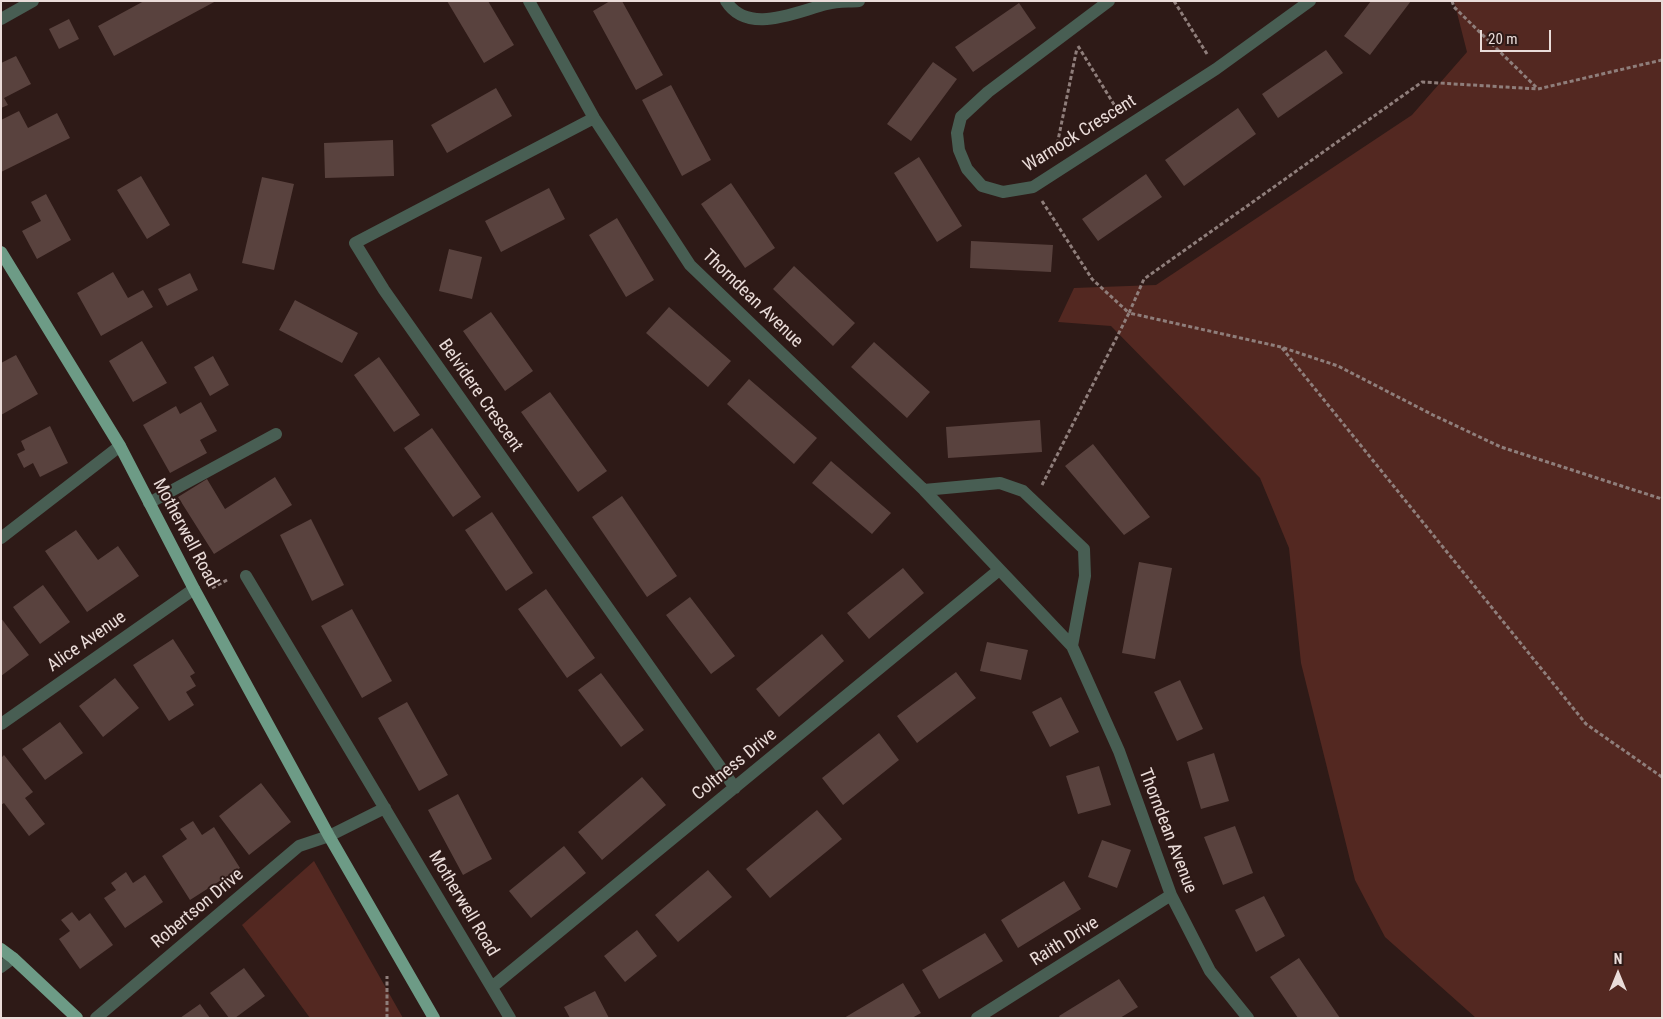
<!DOCTYPE html>
<style>
body{margin:0}
#map{position:relative;width:1663px;height:1019px;overflow:hidden;background:#2e1a17;font-family:"Roboto Condensed",sans-serif}
canvas{display:block}
.frame{position:absolute;inset:0;border:2px solid #eadcd9;pointer-events:none}
.north{position:absolute;left:1593px;top:949px;width:50px;height:50px;-webkit-text-stroke:4px #2e1a17;paint-order:stroke;rotate:0deg;font-size:14px;font-weight:700;line-height:20px;text-align:center;color:#eadcd9}
.north::after{content:'';display:block;margin:auto;width:18px;height:22px;background:#eadcd9;clip-path:polygon(50% 0,100% 100%,50% 72%,0 100%)}
.scale{position:absolute;left:1480px;top:30px;width:71px;height:22px;box-sizing:border-box;border:2px solid #eadcd9;border-top:0;padding-left:6px;font-size:15px;line-height:18px;white-space:nowrap;color:#eadcd9;-webkit-text-stroke:4px #2e1a17;paint-order:stroke}
</style>
<div id="map">
<canvas width="1663" height="1019"></canvas>
<div class="frame"></div>
<div class="north">N</div>
<div class="scale">20 m</div>
</div>
<script>
const g = document.querySelector('canvas').getContext('2d');
g.lineJoin = 'round';
function paint(path, color) { g.fillStyle = color; g.fill(path, 'evenodd'); }
function strokePath(path, color, width, dash) { g.strokeStyle = color; g.lineWidth = width; g.lineCap = dash ? 'butt' : 'round'; g.setLineDash(dash || []); g.stroke(path); }
function write(font, color, halo, rows, align = 'center') {
  g.font = font + ' "Roboto Condensed",sans-serif'; g.lineWidth = 4; g.setLineDash([]); g.textBaseline = 'middle'; g.strokeStyle = halo; g.fillStyle = color; for (const [text, x, y, turn = 0] of rows) {
    g.save(); g.translate(x, y); g.rotate((+turn || 0) * Math.PI / 180); g.textAlign = isNaN(turn) ? turn : align; if (halo) g.strokeText(text, 0, 0); g.fillText(text, 0, 0); g.restore();
  }
}
const green = new Path2D(`
 M 1454,1 L 1662,1 L 1662,1018 L 1476,1018 L 1385,937 L 1355,880 L 1301,663 L 1289,548 L 1260,478 L 1111,326 L 1058,322 L 1074,288 L 1156,285 L 1412,115 L 1467,52 Z
 M 314,861 L 403,1018 L 310,1018 L 242,925 Z`);
const building = new Path2D(`
 M 144,1 L 216,1 L 114,56 L 98,26 Z
 M 447,1 L 488,1 L 514,45 L 484,63 Z
 M 610,1 L 622,1 L 663,75 L 636,90 L 593,11 Z
 M 1371,1 L 1411,1 L 1370,55 L 1344,36 Z
 M 1019,3 L 1036,28 L 973,72 L 955,47 Z
 M 69,19 L 79,39 L 59,49 L 49,29 Z
 M 1326,50 L 1343,73 L 1278,118 L 1262,94 Z
 M 16,56 L 31,84 L 4,98 L 8,105 L 1,108 L 1,63 Z
 M 933,62 L 957,79 L 911,141 L 887,124 Z
 M 671,85 L 711,160 L 682,176 L 642,100 Z
 M 496,88 L 512,116 L 447,153 L 431,125 Z
 M 1238,108 L 1256,134 L 1184,186 L 1165,160 Z
 M 19,111 L 28,128 L 57,113 L 70,138 L 1,172 L 1,120 Z
 M 393,140 L 394,176 L 325,178 L 324,143 Z
 M 919,157 L 962,226 L 937,242 L 894,173 Z
 M 1146,174 L 1162,197 L 1098,241 L 1082,219 Z
 M 141,176 L 170,225 L 147,239 L 117,190 Z
 M 262,177 L 294,184 L 274,270 L 242,263 Z
 M 731,183 L 775,248 L 745,268 L 701,204 Z
 M 549,188 L 565,219 L 501,252 L 485,221 Z
 M 46,194 L 71,240 L 37,259 L 22,231 L 41,221 L 31,202 Z
 M 617,218 L 654,280 L 626,297 L 589,235 Z
 M 971,241 L 1053,245 L 1051,272 L 970,268 Z
 M 449,249 L 482,257 L 472,299 L 439,291 Z
 M 794,266 L 855,323 L 833,346 L 773,289 Z
 M 113,272 L 128,298 L 143,290 L 153,307 L 101,336 L 77,293 Z
 M 190,273 L 198,290 L 167,306 L 158,289 Z
 M 295,300 L 358,333 L 342,363 L 279,330 Z
 M 669,307 L 731,361 L 708,387 L 646,333 Z
 M 491,312 L 533,371 L 505,391 L 463,331 Z
 M 142,341 L 167,383 L 133,402 L 109,361 Z
 M 874,342 L 930,392 L 907,418 L 851,367 Z
 M 16,355 L 38,394 L 1,415 L 1,363 Z
 M 213,356 L 229,385 L 210,396 L 194,367 Z
 M 379,357 L 420,415 L 394,432 L 354,375 Z
 M 749,379 L 817,438 L 794,464 L 727,404 Z
 M 550,392 L 607,471 L 578,492 L 521,412 Z
 M 201,402 L 217,431 L 200,440 L 207,453 L 170,473 L 143,425 L 176,406 L 180,414 Z
 M 1040,420 L 1042,452 L 948,458 L 946,427 Z
 M 50,426 L 68,463 L 40,477 L 33,463 L 24,468 L 17,454 L 25,450 L 21,441 Z
 M 432,428 L 481,497 L 453,517 L 404,448 Z
 M 1093,444 L 1150,517 L 1124,535 L 1065,466 Z
 M 831,461 L 891,513 L 872,534 L 812,483 Z
 M 275,477 L 292,505 L 214,554 L 178,497 L 207,479 L 225,509 Z
 M 622,496 L 677,576 L 647,597 L 592,517 Z
 M 492,512 L 533,573 L 506,591 L 465,530 Z
 M 311,519 L 344,585 L 312,601 L 280,535 Z
 M 76,530 L 98,560 L 118,546 L 139,576 L 87,612 L 45,551 Z
 M 1139,562 L 1172,568 L 1155,659 L 1122,653 Z
 M 903,568 L 924,593 L 869,639 L 847,613 Z
 M 43,585 L 70,622 L 40,644 L 13,607 Z
 M 546,589 L 595,658 L 567,678 L 518,609 Z
 M 690,597 L 735,656 L 711,674 L 666,615 Z
 M 352,609 L 392,681 L 362,698 L 321,626 Z
 M 1,618 L 29,655 L 1,676 Z
 M 822,634 L 844,661 L 779,717 L 756,689 Z
 M 173,639 L 195,673 L 190,676 L 196,686 L 186,692 L 194,705 L 169,721 L 133,665 Z
 M 987,642 L 1028,650 L 1021,680 L 980,671 Z
 M 956,672 L 976,698 L 917,743 L 897,716 Z
 M 601,673 L 644,730 L 621,747 L 578,690 Z
 M 115,678 L 139,708 L 103,737 L 79,706 Z
 M 1180,680 L 1203,729 L 1177,741 L 1154,692 Z
 M 1061,697 L 1079,732 L 1050,747 L 1032,712 Z
 M 407,702 L 448,775 L 419,791 L 378,718 Z
 M 60,722 L 83,753 L 45,780 L 22,749 Z
 M 879,733 L 899,760 L 843,805 L 822,778 Z
 M 1214,753 L 1229,801 L 1201,809 L 1187,762 Z
 M 4,755 L 33,792 L 25,798 L 45,824 L 29,836 L 4,803 L 1,805 L 1,758 Z
 M 1099,766 L 1111,805 L 1078,814 L 1066,776 Z
 M 642,777 L 666,805 L 602,860 L 578,832 Z
 M 261,783 L 291,822 L 249,855 L 219,816 Z
 M 458,794 L 492,859 L 463,875 L 428,810 Z
 M 817,810 L 842,839 L 770,898 L 746,869 Z
 M 193,821 L 202,835 L 214,827 L 240,868 L 190,900 L 162,856 L 187,839 L 180,829 Z
 M 1235,826 L 1253,873 L 1223,885 L 1204,837 Z
 M 1102,840 L 1131,850 L 1117,888 L 1088,877 Z
 M 564,846 L 586,873 L 531,918 L 509,891 Z
 M 708,870 L 732,897 L 678,942 L 655,915 Z
 M 126,872 L 133,883 L 145,875 L 163,902 L 125,928 L 104,898 L 116,890 L 111,883 Z
 M 1064,881 L 1081,909 L 1018,948 L 1001,920 Z
 M 1264,896 L 1285,936 L 1256,952 L 1235,910 Z
 M 72,912 L 79,921 L 90,913 L 113,945 L 80,969 L 59,939 L 70,931 L 61,920 Z
 M 637,930 L 657,956 L 625,982 L 604,956 Z
 M 985,933 L 1003,961 L 939,999 L 922,970 Z
 M 1299,958 L 1340,1018 L 1298,1018 L 1270,977 Z
 M 244,968 L 265,996 L 235,1018 L 229,1018 L 210,993 Z
 M 1119,979 L 1138,1007 L 1120,1018 L 1060,1018 L 1059,1016 Z
 M 903,983 L 921,1013 L 912,1018 L 844,1018 Z
 M 595,991 L 609,1018 L 570,1018 L 564,1007 Z
 M 200,1004 L 210,1018 L 180,1018 Z`);
const path = new Path2D(`
 M 1174,1 L 1207,54
 M 1452,1 L 1454,7 L 1537,88
 M 1078,46 L 1118,111
 M 1056,150 L 1077,48
 M 1042,201 L 1092,279 L 1129,313 L 1144,279 L 1422,82 L 1538,89 L 1662,60
 M 1282,348 L 1586,724 L 1662,777
 M 1042,485 L 1129,313 L 1281,347 L 1338,366 L 1433,415 L 1501,447 L 1662,499
 M 212,588 L 229,579
 M 387,1018 L 387,976`);
const service = new Path2D(`
 M 726,1 C 748,36 797,11 827,4 C 837,1 849,2 859,1
 M 149,503 L 276,434
 M 1,538 L 120,446
 M 1,967 L 13,958`);
const minor = new Path2D(`
 M 529,1 L 594,118 L 690,265 L 924,490 L 1072,646 L 1119,751 L 1171,895 L 1210,971 L 1248,1018
 M 1109,1 L 988,92 L 961,117 L 957,133 L 959,150 L 967,169 L 982,186 L 1003,192 L 1033,187 L 1216,69 L 1310,1
 M 1,19 L 33,1
 M 594,118 L 355,243 L 384,290 L 735,788
 M 924,490 L 1000,483 L 1023,491 L 1084,549 L 1085,576 L 1072,646
 M 246,576 L 510,1018
 M 1,724 L 194,589
 M 492,987 L 999,570
 M 96,1018 L 299,846 L 329,836 L 385,808
 M 977,1018 L 1171,895`);
const primary = new Path2D(`
 M 1,252 L 120,446 L 194,589 L 329,836 L 434,1018
 M 1,949 L 13,958 L 77,1018`);
const streetNames = [
 ["Warnock Crescent",1080,134,-32],
 ["Thorndean Avenue",752,299,44],
 ["Belvidere Crescent",480,396,55],
 ["Motherwell Road",185,533,62],
 ["Alice Avenue",87,642,-35],
 ["Coltness Drive",735,765,-39],
 ["Thorndean Avenue",1167,831,69],
 ["Motherwell Road",463,904,59],
 ["Robertson Drive",198,909,-40],
 ["Raith Drive",1065,942,-32]
];
paint(green, '#532821');
paint(building, '#59423e');
strokePath(path, '#8f7e7b', 3, [4, 2.5]);
strokePath(service, '#485e53', 12);
strokePath(minor, '#485e53', 12);
strokePath(primary, '#6d9b86', 12);
write('18px', '#eadcd9', '#2e1a17', streetNames);
</script>
